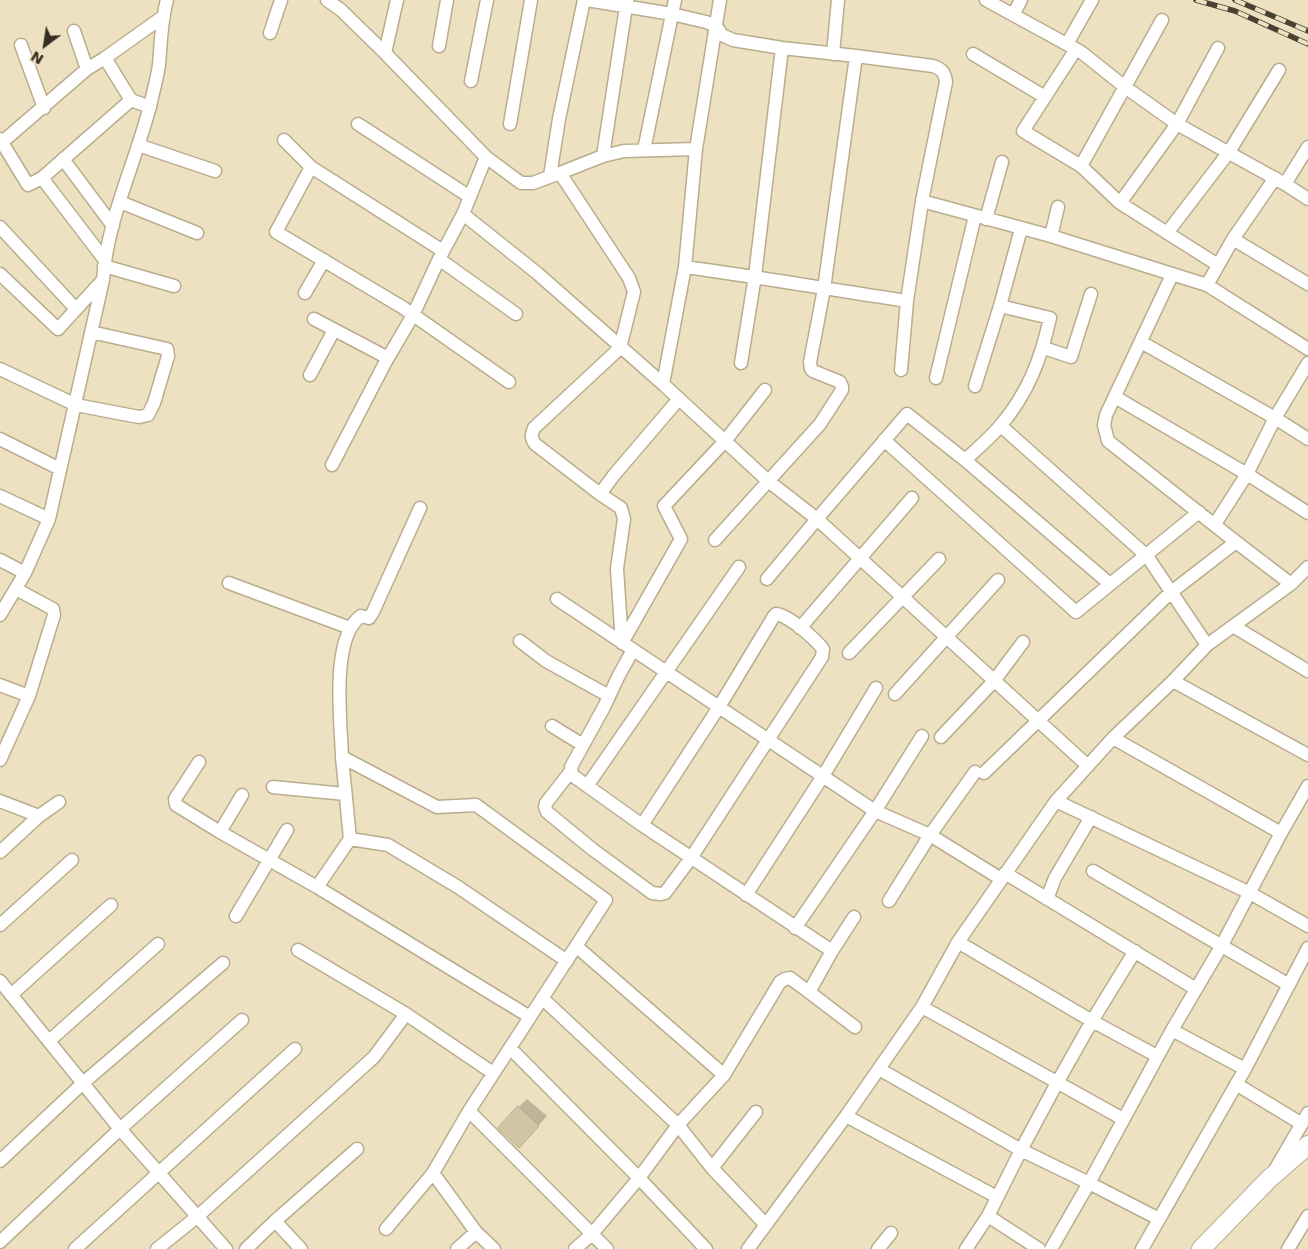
<!DOCTYPE html>
<style>
body{margin:0}
#map{position:relative;width:1308px;height:1249px;overflow:hidden;background:#eee1c1;font-family:"DejaVu Sans",sans-serif}
canvas{display:block}
.north{position:absolute;left:20px;top:20px;width:50px;height:50px;-webkit-text-stroke:4px #eee1c1;paint-order:stroke;rotate:211deg;font-size:14px;font-weight:700;line-height:20px;text-align:center;color:#342f22}
.north::after{content:'';display:block;margin:auto;width:18px;height:22px;background:#342f22;clip-path:polygon(50% 0,100% 100%,50% 72%,0 100%)}
</style>
<div id="map">
<canvas width="1308" height="1249"></canvas>
<div class="north">N</div>
</div>
<script>
const g = document.querySelector('canvas').getContext('2d');
g.lineJoin = 'round';
function paint(path, color) { g.fillStyle = color; g.fill(path, 'evenodd'); }
function strokePath(path, color, width, dash) { g.strokeStyle = color; g.lineWidth = width; g.lineCap = dash ? 'butt' : 'round'; g.setLineDash(dash || []); g.stroke(path); }
const shadow = new Path2D(`
 M 527,1099 L 547,1116 L 527,1138 L 519,1107 Z`);
const building = new Path2D(`
 M 518,1106 L 539,1126 L 519,1148 L 498,1128 Z`);
const street = new Path2D(`
 M 327,0 L 341,10 L 385,53 L 486,157 L 463,214 L 537,273 L 663,384 L 767,480 L 817,519 L 1088,766
 M 587,0 L 672,14 L 706,22 L 716,26 L 722,35 L 733,40 L 782,48 L 856,56 L 933,66 C 942,69 945,73 946,82 L 922,201 L 907,301 L 901,370
 M 986,0 L 1081,52 L 1125,87 L 1177,124 L 1285,184 L 1308,199
 M 1013,15 L 1021,0
 M 74,31 L 87,69
 M 270,33 L 281,0
 M 1067,44 L 1092,0
 M 21,45 L 44,108
 M 439,46 L 447,0
 M 1076,49 L 1023,131 L 1081,166 L 1120,203 L 1218,265
 M 385,53 L 397,0
 M 833,54 L 838,0
 M 973,54 L 1045,97
 M 105,58 L 131,100 L 150,107
 M 471,81 L 487,0
 M 358,124 L 470,197
 M 510,124 L 531,0
 M 0,139 L 28,185 L 42,178 L 131,100
 M 284,140 L 311,167
 M 0,144 L 87,69 L 105,58 L 164,16
 M 138,145 L 215,171
 M 644,150 L 675,0
 M 603,156 L 627,0
 M 486,157 L 521,183 L 533,183 L 560,173 L 629,278 L 634,292 L 620,348 L 534,428 C 531,435 531,438 535,444 L 600,494
 M 63,159 L 113,226
 M 1081,166 L 1162,20
 M 560,173 L 603,156 L 624,151 L 696,149
 M 550,176 L 559,119 L 584,0
 M 42,178 L 104,259
 M 1285,184 L 1308,147
 M 922,201 L 1051,236 L 1207,285 L 1308,349
 M 120,202 L 197,233
 M 1120,203 L 1177,124 L 1218,48
 M 986,219 L 1002,162
 M 0,227 L 76,309
 M 1167,233 L 1229,152 L 1279,70
 M 1051,236 L 1058,207
 M 1233,239 L 1275,178
 M 443,251 L 311,167 L 276,232 L 402,307 L 509,382
 M 439,259 L 516,314
 M 104,266 L 174,286
 M 685,267 C 759,277 833,290 907,301
 M 0,274 L 58,329 L 101,282
 M 1172,275 L 1106,415 L 1104,425 L 1108,441 L 1236,542 L 1291,584
 M 1207,285 L 1233,239 L 1308,284
 M 305,293 L 324,260
 M 314,319 L 388,358
 M 1141,342 L 1275,418 L 1308,439
 M 1044,348 L 1071,357 L 1091,294
 M 741,363 L 755,276 L 782,48
 M 0,369 L 76,405 L 139,417 L 148,415 L 154,403 L 168,356 L 167,349 L 91,332
 M 310,375 L 334,330
 M 936,378 L 975,216
 M 663,384 L 685,267 L 696,149 L 720,0
 M 975,386 L 1000,306 L 1021,229
 M 1115,397 L 1247,474 L 1308,513
 M 1001,426 L 1147,556 L 1207,645
 M 0,439 L 60,469
 M 884,440 L 1076,612 L 1199,512
 M 965,460 C 977,449 990,438 1001,425 C 1028,393 1041,359 1050,318 L 1000,306
 M 332,465 L 385,363 L 413,315 L 439,259 L 463,214
 M 0,496 L 49,519
 M 1215,524 L 1247,474 L 1275,418 L 1308,363
 M 715,540 L 820,424 L 842,390 L 842,387 L 840,382 L 813,371 L 811,369 L 810,362 L 824,289 L 856,56
 M 0,560 L 25,573
 M 767,579 L 817,519 L 907,414 L 965,460 L 1110,584
 M 229,583 L 350,628
 M 557,599 L 875,811 L 930,835 L 1001,879
 M 0,615 L 25,573 L 49,519 L 103,280 C 107,220 135,164 150,106 C 153,93 157,78 159,65 C 161,43 161,21 167,0
 M 1233,626 L 1308,671
 M 800,628 L 912,498
 M 520,641 L 546,661 L 609,696
 M 622,643 L 681,539 L 664,506 L 725,441 L 765,390
 M 622,643 L 617,569 L 624,519 L 621,508 L 600,494 L 614,475 L 678,400
 M 633,650 L 619,675 L 604,707 L 571,767 L 572,775 L 642,825 L 832,951
 M 849,653 L 939,559
 M 1173,681 L 1308,755
 M 0,685 L 29,696
 M 895,694 L 998,580
 M 552,726 L 583,745
 M 941,737 L 994,681 L 1023,642
 M 1113,738 L 1281,833
 M 342,757 L 350,839 L 317,887 L 530,1017
 M 0,760 L 29,696 L 54,615 L 53,609 L 16,589
 M 199,762 L 175,799 L 176,805 L 220,832 L 317,887
 M 571,771 L 546,803 L 545,807 L 547,812 L 592,849 L 652,893 L 661,894 L 665,893 L 691,858 L 822,657 L 823,649 C 815,639 790,616 776,614 L 774,616 L 719,707 L 642,825
 M 984,773 L 1170,593 L 1236,542
 M 587,786 L 739,567
 M 273,787 L 345,794
 M 0,801 L 39,816
 M 1056,801 L 1250,893 L 1308,926
 M 220,832 L 242,795
 M 350,839 L 388,845 L 458,887 L 567,961
 M 0,852 L 39,816 L 59,802
 M 1093,871 L 1289,985
 M 1005,873 L 1196,989
 M 746,895 L 823,776 L 876,688
 M 1047,899 L 1055,878 L 1091,817
 M 889,901 L 930,835 L 975,772
 M 236,916 L 287,830
 M 854,917 L 832,951 L 809,992 L 855,1027
 M 0,925 L 72,860
 M 795,928 L 875,811 L 922,736
 M 958,942 L 1092,1021 L 1157,1056
 M 576,946 L 724,1075
 M 298,950 L 406,1014 L 493,1073
 M 0,981 L 120,1129 L 226,1249
 M 11,995 L 111,905
 M 542,998 L 678,1125 L 712,1168 L 766,1225
 M 922,1007 L 1123,1119
 M 1172,1030 L 1245,1069
 M 49,1041 L 158,944
 M 510,1048 L 639,1178 L 706,1249
 M 879,1069 L 1021,1150 L 1089,1183 L 1159,1219
 M 1236,1084 L 1302,1124
 M 469,1111 L 607,1249
 M 846,1116 L 997,1197
 M 0,1161 L 83,1083 L 223,963
 M 712,1168 L 756,1112
 M 1276,1168 L 1308,1113
 M 433,1173 L 476,1232 L 494,1249
 M 988,1216 L 1039,1249
 M 275,1221 L 301,1249
 M 386,1229 L 433,1173 L 469,1111 L 606,900 L 476,805 L 437,807 L 342,757 C 341,722 330,638 361,616 L 369,618 L 373,612 L 420,508
 M 0,1242 L 120,1129 L 242,1020
 M 75,1249 L 295,1049
 M 157,1249 L 198,1216 L 374,1057 L 406,1014
 M 246,1249 L 275,1221 L 357,1149
 M 457,1249 L 476,1232
 M 575,1249 L 592,1234 L 639,1178 L 678,1125 L 724,1075 L 780,982 L 785,979 L 790,978 L 809,992
 M 748,1249 L 846,1116 L 922,1007 L 958,942 L 1056,801 L 1113,738 L 1173,681 L 1207,645 L 1291,584 L 1308,567
 M 878,1249 L 891,1233
 M 966,1249 L 988,1216 L 1021,1150 L 1057,1083 L 1092,1021 L 1135,951
 M 1051,1249 L 1089,1183 L 1172,1030 L 1222,945 L 1281,833 L 1308,786
 M 1142,1249 L 1245,1069 L 1308,948
 M 1288,1249 L 1308,1216`);
const secondary = new Path2D(`
 M 1201,1249 L 1269,1179 L 1308,1145`);
const rail = new Path2D(`
 M 1196,0 L 1235,11 L 1308,44
 M 1235,0 L 1308,31`);
paint(shadow, '#0003');
paint(building, '#d2c5a6');
strokePath(building, '#b6aa8b', 1);
strokePath(street, '#b9ad8e', 15);
strokePath(secondary, '#b9ad8e', 20);
strokePath(street, '#fff', 12);
strokePath(secondary, '#fff', 18);
strokePath(rail, '#484233', 5.5);
strokePath(rail, '#eee1c1', 4, [11]);
</script>
